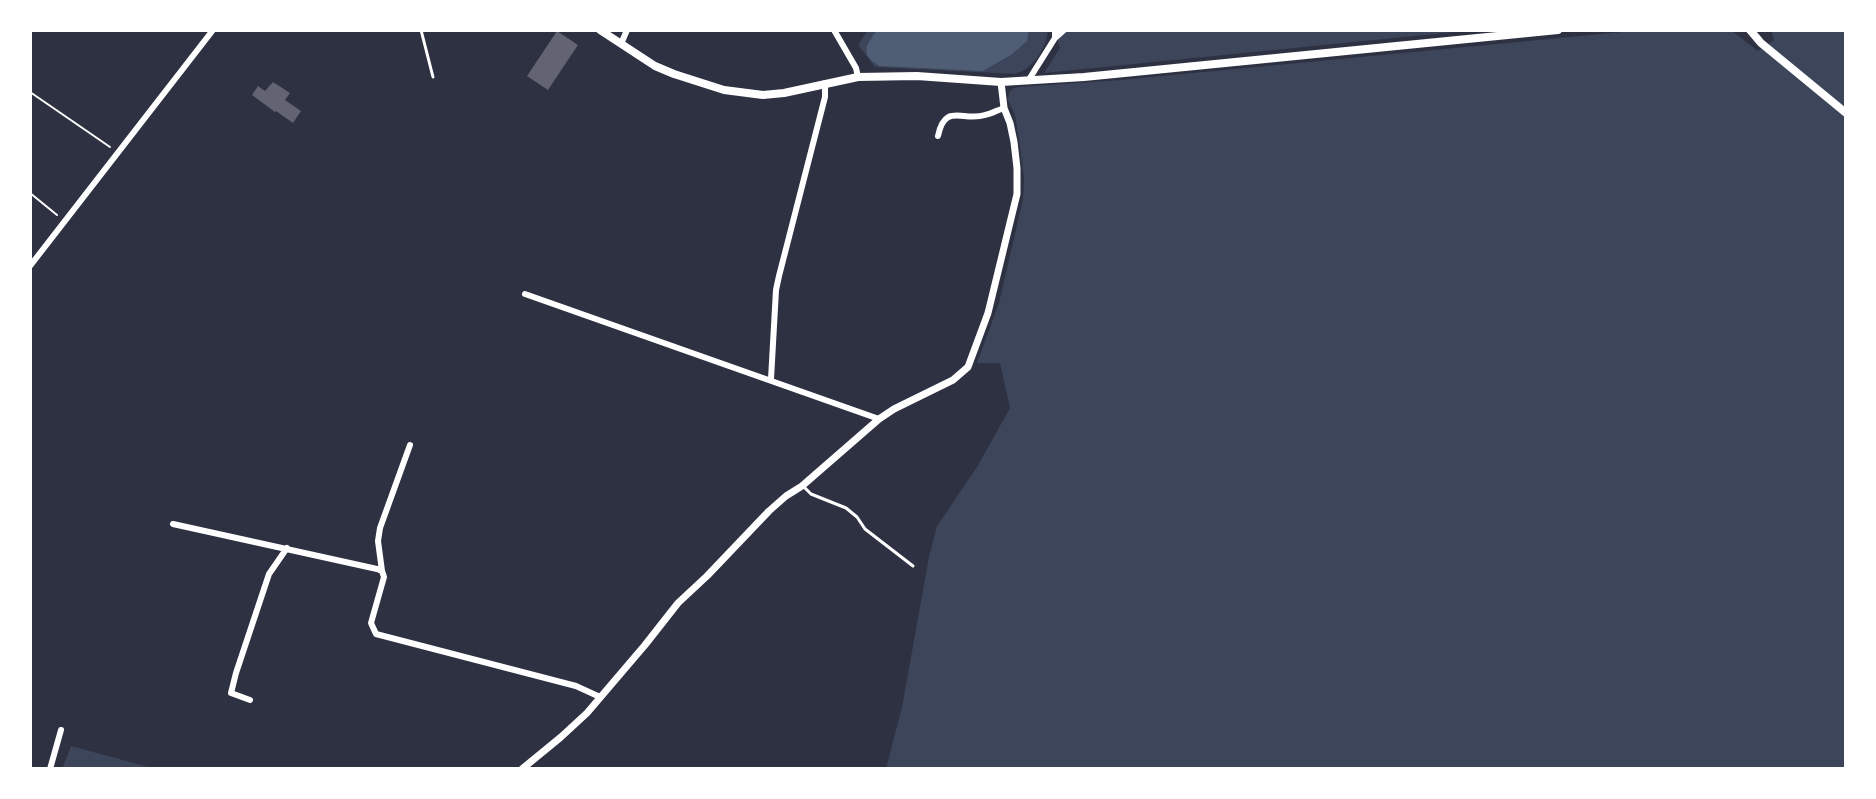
<!DOCTYPE html>
<style>
body{margin:0}
#map{position:relative;width:1876px;height:799px;overflow:hidden;background:#2d3142;font-family:"Work Sans",sans-serif}
canvas{display:block}
.frame{position:absolute;inset:0;border:32px solid #fff;pointer-events:none}
</style>
<div id="map">
<canvas width="1876" height="799"></canvas>
<div class="frame"></div>
</div>
<script>
const g = document.querySelector('canvas').getContext('2d');
g.lineJoin = 'round';
function paint(path, color) { g.fillStyle = color; g.fill(path, 'evenodd'); }
function strokePath(path, color, width, dash) { g.strokeStyle = color; g.lineWidth = width; g.lineCap = dash ? 'butt' : 'round'; g.setLineDash(dash || []); g.stroke(path); }
const green = new Path2D(`
 M 868,30 L 1048,30 C 1046,49 1033,70 1014,74 L 875,67 L 858,45 Z
 M 1055,30 L 1475,30 L 1044,73 L 1060,48 Z
 M 1643,30 L 1731,30 L 1758,51 L 1774,40 L 1771,30 L 1846,30 L 1846,769 L 886,769 L 902,707 L 929,557 L 937,526 L 977,467 L 1010,408 L 1000,363 L 977,363 L 999,303 L 1023,199 L 1024,179 L 1019,140 L 1015,115 L 1008,100 L 1009,93 L 1012,89 L 1019,87 L 1120,80 Z
 M 71,746 L 156,769 L 62,769 Z`);
const water = new Path2D(`
 M 877,30 L 1029,30 L 1027,41 L 1011,55 L 983,71 L 880,66 C 859,55 866,45 877,30 Z`);
const building = new Path2D(`
 M 557,31 L 578,45 L 548,90 L 527,76 Z
 M 273,82 L 290,93 L 285,100 L 301,111 L 293,123 L 276,111 L 275,112 L 252,95 L 258,86 L 265,91 Z`);
const path = new Path2D(`
 M 30,92 L 110,147
 M 30,193 L 57,215`);
const service = new Path2D(`
 M 421,30 L 433,77
 M 804,487 L 811,494 L 846,508 L 857,517 L 865,529 L 913,566`);
const minor = new Path2D(`
 M 834,30 L 856,68 L 858,77
 M 1055,38 L 1064,30
 M 621,44 L 627,30
 M 1028,81 L 1055,38 L 1055,30
 M 938,136 C 945,102 963,122 985,115 C 991,114 998,110 1004,108
 M 30,266 L 213,30
 M 525,294 L 879,419
 M 771,379 L 776,290 L 779,276 L 825,97 L 825,83
 M 173,524 L 377,569 L 382,571 L 384,577 L 371,623 L 376,634 L 576,686 L 600,697
 M 382,571 L 378,541 L 380,528 L 410,445
 M 250,700 L 231,693 L 236,673 L 269,574 L 287,548
 M 50,769 L 61,730`);
const tertiary = new Path2D(`
 M 522,769 L 561,737 L 587,713 L 645,645 L 678,603 L 707,576 L 769,511 L 786,496 L 802,486 L 879,419 L 894,409 L 953,380 L 968,367 L 988,313 L 1017,194 L 1017,168 L 1014,142 L 1010,123 L 1004,108 L 1001,82`);
const secondary = new Path2D(`
 M 600,30 L 655,66 L 674,74 L 724,90 L 763,95 L 784,93 L 858,77 L 917,76 L 1001,82 L 1084,77 L 1558,30
 M 1750,30 L 1761,43 L 1846,113`);
paint(green, '#3c4559');
paint(water, '#4f5d75');
paint(building, '#626471');
strokePath(path, '#fff', 2);
strokePath(service, '#fff', 3);
strokePath(minor, '#fff', 6);
strokePath(tertiary, '#fff', 7);
strokePath(secondary, '#fff', 8);
</script>
